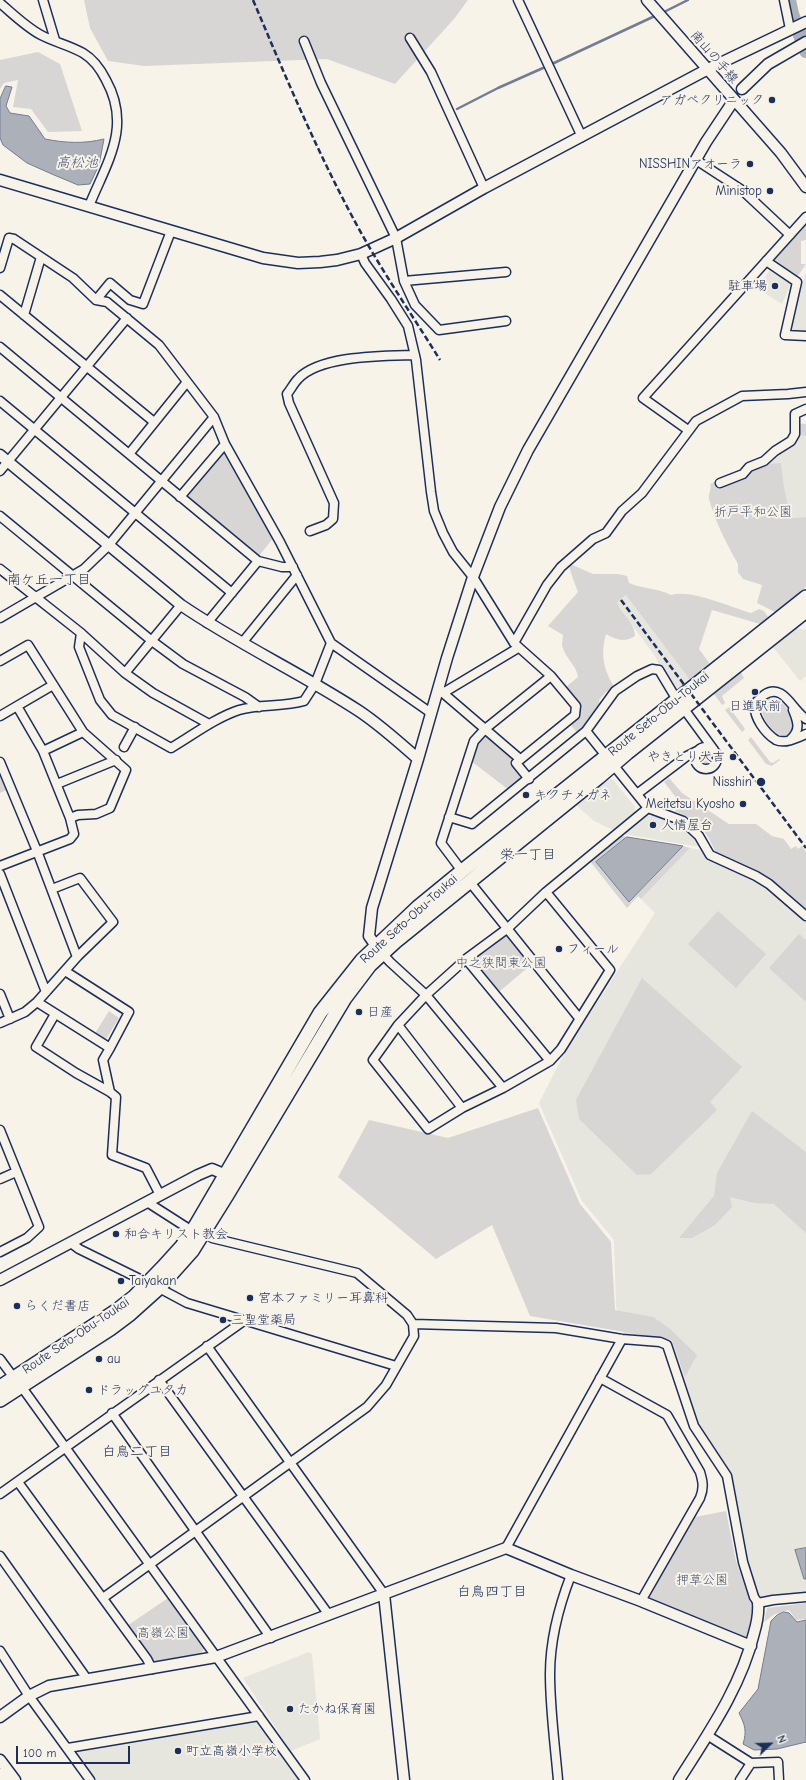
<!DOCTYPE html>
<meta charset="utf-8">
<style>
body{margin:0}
#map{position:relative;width:806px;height:1780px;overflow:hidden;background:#f7f3e8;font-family:"Comic Neue",sans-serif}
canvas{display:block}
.north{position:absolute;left:750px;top:1724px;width:40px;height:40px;-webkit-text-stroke:3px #f7f3e8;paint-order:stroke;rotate:67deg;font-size:11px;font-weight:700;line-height:16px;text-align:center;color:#1b2f5e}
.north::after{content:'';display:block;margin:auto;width:14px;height:18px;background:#1b2f5e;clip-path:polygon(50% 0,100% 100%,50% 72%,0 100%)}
.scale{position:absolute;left:16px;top:1746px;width:114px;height:18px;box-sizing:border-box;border:2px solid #1b2f5e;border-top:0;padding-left:5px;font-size:12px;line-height:14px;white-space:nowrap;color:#1b2f5e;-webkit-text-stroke:3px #f7f3e8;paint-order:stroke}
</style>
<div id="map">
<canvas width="806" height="1780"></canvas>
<div class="north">N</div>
<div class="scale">100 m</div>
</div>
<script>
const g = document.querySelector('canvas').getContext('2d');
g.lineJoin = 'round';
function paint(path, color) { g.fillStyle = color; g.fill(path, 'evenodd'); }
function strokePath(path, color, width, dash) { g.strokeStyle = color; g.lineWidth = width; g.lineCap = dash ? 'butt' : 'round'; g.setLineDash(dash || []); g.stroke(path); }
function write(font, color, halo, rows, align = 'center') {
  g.font = font + ' "Comic Neue","Klee One",sans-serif'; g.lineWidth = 4; g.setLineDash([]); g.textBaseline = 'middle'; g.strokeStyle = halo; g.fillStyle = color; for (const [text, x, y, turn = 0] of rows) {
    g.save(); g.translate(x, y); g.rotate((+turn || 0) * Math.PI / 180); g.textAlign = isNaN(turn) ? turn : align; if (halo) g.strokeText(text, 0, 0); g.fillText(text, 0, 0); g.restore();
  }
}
const built = new Path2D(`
 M 769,271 L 791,283 L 782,304 L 758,289 Z
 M 806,272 L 806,332 L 788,332 L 801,289 Z
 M 799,435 L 806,436 L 806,517 L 791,518 L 784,487 L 781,464 L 768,465 L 768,462 L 773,455 L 795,442 L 798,438 Z
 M 627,595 L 690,680 L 676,691 L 659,665 L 655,656 L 618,606 L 617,601 Z
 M 797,628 L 806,630 L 806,676 L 800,681 L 773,647 Z
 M 608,779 L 613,780 L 635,807 L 635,813 L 613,830 L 594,821 L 576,805 Z
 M 653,815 L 684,828 L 695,838 L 700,847 L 624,834 L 647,816 Z
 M 690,848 L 702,850 L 704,855 L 764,883 L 806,919 L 806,1593 L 761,1597 L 758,1595 L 747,1561 L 731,1473 L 699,1425 L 669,1339 L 624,1336 L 616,1306 L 614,1240 L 582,1201 L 539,1103 L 564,1054 L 655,913 L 641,899 Z
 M 309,1652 L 312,1654 L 320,1739 L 291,1751 L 243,1678 Z
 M 254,1720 L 257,1722 L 299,1780 L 96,1780 L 77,1753 L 79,1749 Z`);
const green = new Path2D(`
 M 84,0 L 468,0 L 454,19 L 395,84 L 327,59 L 144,66 L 108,61 L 90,28 Z
 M 38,52 L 60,64 L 82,131 L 48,132 L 31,109 L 13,107 L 18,80 L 4,83 L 0,89 L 0,60 Z
 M 806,225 L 806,240 L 801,241 L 801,264 L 806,264 L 798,276 L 790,275 L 773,261 Z
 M 798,423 L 806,424 L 806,436 L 799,435 Z
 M 225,449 L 274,537 L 259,556 L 185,495 Z
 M 768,462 L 768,464 L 781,463 L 784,487 L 791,518 L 806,517 L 806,587 L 775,612 L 757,603 L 762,585 L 743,579 L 738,572 L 738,564 C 727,544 715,522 709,499 C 708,494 712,489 710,484 Z
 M 568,563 L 593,574 L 618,574 L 627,576 L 629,583 C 643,589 658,588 671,595 C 691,589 730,607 751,613 L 759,609 L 764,611 L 768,617 L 760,624 L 712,610 L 699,649 L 710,664 L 690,680 L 626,595 L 617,602 C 621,615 634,620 635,636 C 625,643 616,640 606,634 C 600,655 604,671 615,688 L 606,692 L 599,700 L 600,707 L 578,734 L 570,724 C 589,708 579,703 566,687 L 578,677 C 577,666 566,659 563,648 C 561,645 563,639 563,635 L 548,626 L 578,592 L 573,579 Z
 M 741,672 L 744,678 L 722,696 L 725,703 L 722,705 L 714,694 Z
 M 769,698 L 778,699 C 788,708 798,720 792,733 C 788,735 784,737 780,735 C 770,731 752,706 769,698 Z
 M 729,707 L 745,729 L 742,732 L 725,710 Z
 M 487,732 L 516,758 L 511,763 L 522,776 L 521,780 L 509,790 L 471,761 L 477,744 Z
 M 751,737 L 770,762 L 773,763 L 779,759 L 780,760 L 772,766 L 766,764 L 748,740 Z
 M701 759a5 5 0 1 1 10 0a5 5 0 1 1-10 0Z
 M 0,770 L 9,789 L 0,793 Z
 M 669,778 L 682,793 L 729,824 L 756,824 L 772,836 L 784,839 L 791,849 L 796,846 L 798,849 L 802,846 L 806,852 L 806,913 L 719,856 L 720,854 L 715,851 C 706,830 697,820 675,811 L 678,806 L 678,800 L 664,782 Z
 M 622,836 L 627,837 L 596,862 L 630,902 L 683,846 L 690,848 L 641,899 L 638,896 L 627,908 L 589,860 Z
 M 718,911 L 766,954 L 736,988 L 688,944 Z
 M 506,934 L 532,964 L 500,991 L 497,992 L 474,962 L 474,959 Z
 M 799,934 L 806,940 L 806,1002 L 769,968 Z
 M 642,978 L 742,1067 L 710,1102 L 717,1110 L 651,1174 L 637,1175 L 579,1119 L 576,1100 Z
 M 109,1011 L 119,1018 L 106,1039 L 104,1041 L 94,1035 Z
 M 538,1108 L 580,1204 L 611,1242 L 615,1310 L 653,1317 L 669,1328 L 697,1355 L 685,1377 L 672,1340 L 530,1316 L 492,1225 L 436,1259 L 338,1177 L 369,1120 L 448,1138 Z
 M 752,1111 L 806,1152 L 806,1233 L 774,1204 L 754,1203 L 730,1197 L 732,1207 L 715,1225 L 692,1238 L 679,1238 L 714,1196 L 717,1173 Z
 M 726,1511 L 736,1561 L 754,1613 L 748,1640 L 648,1599 L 695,1517 Z
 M 168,1598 L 204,1648 L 201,1654 L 153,1661 L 127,1626 Z
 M 806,1603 L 806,1619 L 796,1620 L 789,1610 L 775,1614 L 764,1622 L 767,1608 Z`);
const water = new Path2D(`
 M 6,86 L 12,87 L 6,106 L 10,113 L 29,116 L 45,139 C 65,143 84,144 104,139 L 99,165 L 90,184 L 78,185 L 54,175 L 27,163 L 3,145 L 0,138 L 0,99 Z
 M 627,837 L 683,846 L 629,902 L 596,862 Z
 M 806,1548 L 806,1579 L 804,1579 L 795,1550 Z
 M 784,1612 L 789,1613 L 797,1622 L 806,1620 L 806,1742 L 777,1749 L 754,1750 L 743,1744 C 747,1731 745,1725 739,1713 L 758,1689 L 771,1621 L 777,1615 Z`);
const stream = new Path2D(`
 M 662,13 L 688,0
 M 554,63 L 657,15
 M 457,109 L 498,88 L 543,68`);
const river = new Path2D(`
 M 789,0 L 792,14 L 806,51`);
const minor = new Path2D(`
 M 43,0 L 55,40
 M 518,0 L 582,137
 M 784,0 L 790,29
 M 0,3 C 13,14 26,27 41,35 C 54,42 69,45 83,53 C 93,59 101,70 106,80 C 132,127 107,162 89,206
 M 410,38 L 431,72 L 484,188
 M 304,41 L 321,83 L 396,238 L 404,281 L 415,305 L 439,330 L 506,321
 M 696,160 L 742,190 L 790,235
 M 361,254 L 365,263 L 391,299 L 408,326 L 416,360 L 431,492 L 434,511 L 443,533 L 453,552 L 473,577 L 514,643 L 551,676 L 576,706 L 575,715 L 516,763 L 529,779
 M 766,261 L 797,282 L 785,335 L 806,336
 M 0,268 L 9,238 L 14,239 L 73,278 L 96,300 L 107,302 L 159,345 L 214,417 L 225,444 L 280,542 L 331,643 L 431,713
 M 404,281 L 506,272
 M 0,295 L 154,422
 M 96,300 L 110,283 L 130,300 L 143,304 L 171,231
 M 24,315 L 41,257
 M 0,347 L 258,561 L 282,567 L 293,567
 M 0,401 L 232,593
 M 688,430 L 643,398 L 806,217
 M 129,454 L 187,382
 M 0,471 L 127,318
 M 720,483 L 743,474 L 749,467 L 764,461 L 775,451 L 791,441 L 795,434 L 795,414 L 806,409
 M 180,497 L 225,444
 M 0,516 L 152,641 L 183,664 L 245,697 L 259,707
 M 310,531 L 326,525 L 333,519 L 334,503 L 289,403 L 287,394 C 291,389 294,383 298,379 C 320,355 384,356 415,355
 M 0,569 L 81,633 L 125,673 L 153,693 L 209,724
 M 0,618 L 84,569 L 108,546 L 214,417
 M 207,623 L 258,561
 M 81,633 L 79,647 L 100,700 L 112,715 L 171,748 C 193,735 215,718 239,710 C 260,704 283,707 304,701 L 315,684 L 331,643
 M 242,643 L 297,575
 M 514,643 L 547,585 L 561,567 L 593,539 L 606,533 L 622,511 L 642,493 L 696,421 L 742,396 L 788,394 L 806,392
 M 0,661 L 28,645 L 83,732 L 126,770 L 110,808 L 96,814 L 78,815 L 70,818
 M 125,673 L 181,605
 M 441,690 L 443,693 L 518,648
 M 443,693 L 520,759
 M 684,709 L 714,750
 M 0,716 L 53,685
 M 806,719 C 792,710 783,682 764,695 C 761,698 757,700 755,704 C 753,717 765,733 776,740 C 785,744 797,738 806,734
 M 586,731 L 648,808 L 683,821 L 699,836 L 710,855 L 756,876 L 769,884 L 806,916
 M 790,740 C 801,730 798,722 793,710
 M695 758a11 11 0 1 1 22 0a11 11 0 1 1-22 0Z
 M 124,747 L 135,727
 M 43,751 L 83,732
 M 0,762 L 37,851 L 77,957
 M 57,784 L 116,760
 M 637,794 L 687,756 L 699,750
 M 449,817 L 472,824 L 586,731 L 615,691 L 637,676 L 652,669 L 659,670 L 677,700
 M 0,866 L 70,839 L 74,834 L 70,818 L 43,751 L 17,706
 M 462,871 L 441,843 L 474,741 L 485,729 L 551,676
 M 0,874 L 46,992
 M 469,881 L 579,1018
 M 546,892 L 610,970 L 561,1049 L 550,1061 L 503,1088 L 462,1108 L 428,1129 L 373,1060 L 398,1025 L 426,995 L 466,959 L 508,928 L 546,892 L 648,808
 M 380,951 L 390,962 L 426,995 L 503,1088
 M 466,959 L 550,1061
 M 65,971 L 129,1012 L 110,1048
 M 0,994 L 10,1019
 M 37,1002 L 110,1048 L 103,1060 L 110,1092
 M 55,1014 L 36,1047 L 76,1073 L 110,1092 L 116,1097 L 112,1155 L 146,1168 L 160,1195
 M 0,1023 L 25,1012 L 37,1002 L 77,957 L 113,922 L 80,878 L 52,889
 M 398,1025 L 462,1108
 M 0,1130 L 39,1227 L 27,1238 L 0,1252
 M 0,1179 L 16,1172
 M 147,1202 L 186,1227
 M 71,1243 L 79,1249 L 148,1283
 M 159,1288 L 187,1303 L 396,1366
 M 413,1324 L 556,1328 L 622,1339 L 660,1342 L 667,1345 L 694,1426 L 727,1476 L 743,1562 L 754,1597 L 758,1603 L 773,1600 L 806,1597
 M 207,1346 L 384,1594
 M 0,1359 L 14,1378
 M 600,1378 L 667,1415 L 700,1472 C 703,1482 704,1488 700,1498 L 641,1601
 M 159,1380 L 329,1615
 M 21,1386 L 305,1780
 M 112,1413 L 271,1638
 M 18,1482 L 147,1659 L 152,1669
 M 0,1494 L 245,1320
 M 506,1548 L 622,1339
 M 0,1556 L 87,1679
 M 103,1598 L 367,1407 L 386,1385 L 414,1336 L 413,1324 L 407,1315 L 357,1273 L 212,1238
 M 0,1651 L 29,1696 L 90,1780
 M 707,1735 L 751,1763 L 778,1762 L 779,1780
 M 68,1748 L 259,1716
 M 558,1780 C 555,1745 550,1709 550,1674 C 550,1640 559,1606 571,1575
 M 740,1780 L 751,1763`);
const tertiary = new Path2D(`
 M 647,0 L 781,153 L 806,187
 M 742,89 L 768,64 L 806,42
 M 0,180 L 263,258 L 298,263 L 320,262 L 337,260 L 361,254 L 396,238 L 484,188 L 708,69 L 806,22
 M 0,455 L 181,605 C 238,644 301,673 359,711 C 380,725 399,742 418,759
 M 376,946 L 369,936 L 372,908 L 418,759 L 447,658 L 473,577 L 500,507 L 528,450 L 706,142 L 734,100
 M 0,1280 L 198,1175 L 212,1169 L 231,1177
 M 384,1594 L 404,1780
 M 0,1717 L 29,1696 L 49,1686 L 216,1657 L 506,1548 L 571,1575 L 641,1601 L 751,1646
 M 0,1760 L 15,1780
 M 0,1774 L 4,1780
 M 679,1780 C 708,1734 741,1687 754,1633 C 757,1623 759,1614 758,1603`);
const primary = new Path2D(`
 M 0,1387 L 116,1311 L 134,1297 L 163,1267 L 182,1246 L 196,1225 L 320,1013 L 362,960 L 418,907 L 462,871 L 806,597
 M 0,1400 L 110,1329 L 130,1314 L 159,1288 L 192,1251 L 227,1195 L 345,998 L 370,965 L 395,942 L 599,777 L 627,753 L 806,611`);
const rail = new Path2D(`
 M 253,0 C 284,73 315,147 353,218 C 379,267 411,313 440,360
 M 621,600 L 806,848`);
const markers = [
 [772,100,4,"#1b2f5e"],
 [750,164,4,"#1b2f5e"],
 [770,191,4,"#1b2f5e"],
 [775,286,4,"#1b2f5e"],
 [755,692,4,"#1b2f5e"],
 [733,757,4,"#1b2f5e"],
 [761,782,5,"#1b2f5e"],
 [526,795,4,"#1b2f5e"],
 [743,804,4,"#1b2f5e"],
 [653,825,4,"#1b2f5e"],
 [559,949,4,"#1b2f5e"],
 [359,1012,4,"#1b2f5e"],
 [116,1234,4,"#1b2f5e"],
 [121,1281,4,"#1b2f5e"],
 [250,1298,4,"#1b2f5e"],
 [17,1306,4,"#1b2f5e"],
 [223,1320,4,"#1b2f5e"],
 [99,1359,4,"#1b2f5e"],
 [89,1390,4,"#1b2f5e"],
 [290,1709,4,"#1b2f5e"],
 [178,1751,4,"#1b2f5e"]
];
const streetNames = [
 ["南山の手線",714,57,49],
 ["Route Seto-Obu-Toukai",659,714,-39],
 ["Route Seto-Obu-Toukai",409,919,-42],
 ["Route Seto-Obu-Toukai",76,1336,-34]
];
const poiNames = [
 ["アガぺクリニック",764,100,"right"],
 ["NISSHINアオーラ",742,164,"right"],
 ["Ministop",762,191,"right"],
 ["駐車場",767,286,"right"],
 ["日進駅前",755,706,"center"],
 ["やきとり大吉",725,757,"right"],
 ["Nisshin",752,782,"right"],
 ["キクチメガネ",534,795],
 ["Meitetsu Kyosho",735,804,"right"],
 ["人情屋台",661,825],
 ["フィール",567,949],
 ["日産",367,1012],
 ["和合キリスト教会",124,1234],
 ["Taiyakan",129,1281],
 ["宮本ファミリー耳鼻科",258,1298],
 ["らくだ書店",25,1306],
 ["三聖堂薬局",231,1320],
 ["au",107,1359],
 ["ドラッグユタカ",97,1390],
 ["たかね保育園",298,1709],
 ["町立高嶺小学校",186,1751]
];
const parkNames = [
 ["折戸平和公園",753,512],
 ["中之狭間東公園",501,963],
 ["押草公園",702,1580],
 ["高嶺公園",163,1633]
];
const waterNames = [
 ["高松池",77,163]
];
const neighbourhoodNames = [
 ["南ケ丘一丁目",49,580],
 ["栄一丁目",528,855],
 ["白鳥二丁目",137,1452],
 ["白鳥四丁目",492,1592]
];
paint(built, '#e6e5de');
paint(green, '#d7d6d4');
paint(water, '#acb0b9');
strokePath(water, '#727c95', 1);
strokePath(stream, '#727c95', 2.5);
strokePath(river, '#acb0b9', 14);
strokePath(minor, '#1b2f5e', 11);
strokePath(tertiary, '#1b2f5e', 13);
strokePath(primary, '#1b2f5e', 16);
strokePath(minor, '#f7f3e8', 8);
strokePath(tertiary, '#f7f3e8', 10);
strokePath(primary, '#f7f3e8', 13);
strokePath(rail, '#1b2f5e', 2.5, [6, 3]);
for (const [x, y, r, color] of markers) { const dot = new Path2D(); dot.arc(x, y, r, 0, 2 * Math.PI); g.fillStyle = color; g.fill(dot); strokePath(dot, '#f7f3e8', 1.5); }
write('13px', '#1b2f5e', '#f7f3e8', streetNames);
write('13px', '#1b2f5e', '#f7f3e8', poiNames, 'left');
write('13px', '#415076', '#f7f3e8', parkNames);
write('italic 14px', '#465679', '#f7f3e8', waterNames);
write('14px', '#1b2f5e', '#f7f3e8', neighbourhoodNames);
</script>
